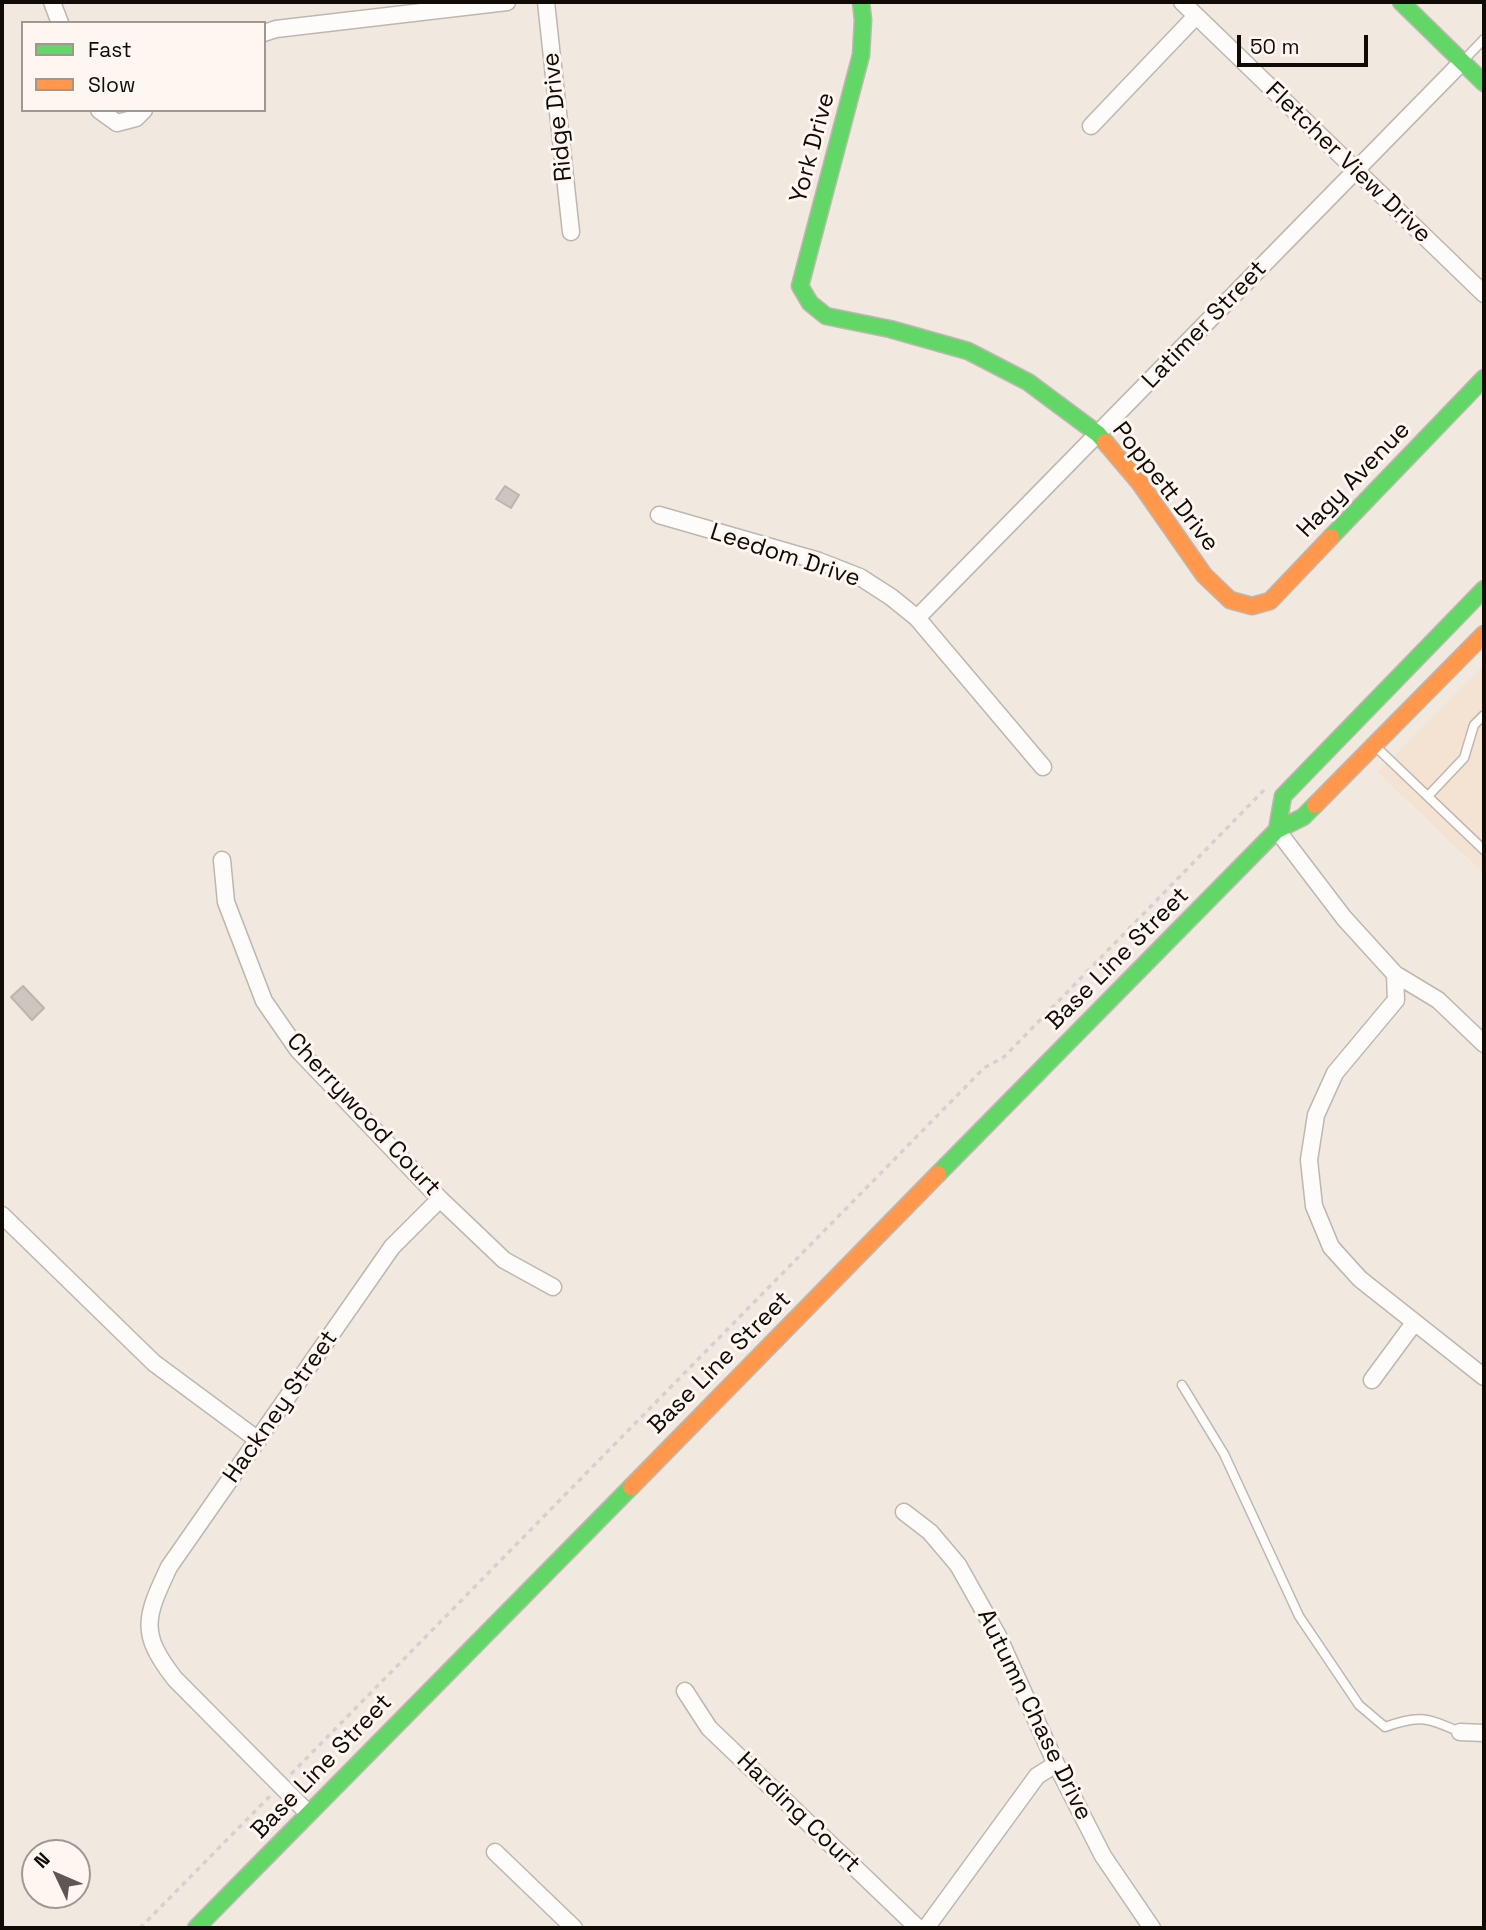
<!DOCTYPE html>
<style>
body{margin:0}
#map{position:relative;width:1486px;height:1930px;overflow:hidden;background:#f1e8df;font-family:"Space Grotesk",sans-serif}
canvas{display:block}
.frame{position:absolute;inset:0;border:4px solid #110b06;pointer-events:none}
.legend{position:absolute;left:21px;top:21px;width:245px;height:91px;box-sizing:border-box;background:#fef6f0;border:2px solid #9f9892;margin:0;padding:9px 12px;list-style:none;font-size:21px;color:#110b06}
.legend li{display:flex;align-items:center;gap:14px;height:35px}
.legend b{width:35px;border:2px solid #9f9892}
.north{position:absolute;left:21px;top:1839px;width:70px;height:70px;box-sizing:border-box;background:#fef6f0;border:2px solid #9f9892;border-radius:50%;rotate:314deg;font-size:19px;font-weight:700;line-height:28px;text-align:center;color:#110b06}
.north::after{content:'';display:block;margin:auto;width:24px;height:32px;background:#5f5852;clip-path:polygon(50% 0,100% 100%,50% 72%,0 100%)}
.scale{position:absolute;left:1237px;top:35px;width:131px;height:32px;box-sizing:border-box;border:4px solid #110b06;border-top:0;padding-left:9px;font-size:21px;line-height:24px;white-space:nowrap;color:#110b06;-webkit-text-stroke:5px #fef6f0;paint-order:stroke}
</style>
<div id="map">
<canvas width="1486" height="1930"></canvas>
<div class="frame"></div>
<ul class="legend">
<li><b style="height:9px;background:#63d668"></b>Fast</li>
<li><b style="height:9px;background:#ff974d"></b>Slow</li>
</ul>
<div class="north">N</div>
<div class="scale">50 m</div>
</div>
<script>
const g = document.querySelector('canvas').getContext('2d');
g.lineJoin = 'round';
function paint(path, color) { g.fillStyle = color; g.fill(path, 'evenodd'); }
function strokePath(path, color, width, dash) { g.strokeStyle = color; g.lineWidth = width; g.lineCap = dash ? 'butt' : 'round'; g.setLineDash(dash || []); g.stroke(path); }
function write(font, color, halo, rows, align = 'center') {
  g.font = font + ' "Space Grotesk",sans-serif'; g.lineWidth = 6; g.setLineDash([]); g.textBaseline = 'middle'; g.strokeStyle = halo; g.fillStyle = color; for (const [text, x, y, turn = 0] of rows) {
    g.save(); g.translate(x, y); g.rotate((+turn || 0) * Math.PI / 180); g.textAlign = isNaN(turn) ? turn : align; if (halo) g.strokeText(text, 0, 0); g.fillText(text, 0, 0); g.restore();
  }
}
const built = new Path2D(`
 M 1484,665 L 1484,874 L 1378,772 Z`);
const building = new Path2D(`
 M 505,486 L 519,495 L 511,508 L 496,499 Z
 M 23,986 L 44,1008 L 32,1020 L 11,997 Z`);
const path = new Path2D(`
 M 291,1774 L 984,1068 L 1004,1057 L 1264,790
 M 140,1928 L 271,1795`);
const lane = new Path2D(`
 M 1464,60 L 1484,39
 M 1375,746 L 1484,850
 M 1428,796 L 1464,758 L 1474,725 L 1484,715
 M 1182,1385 L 1224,1454 L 1299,1616 L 1359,1705 L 1385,1727 C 1420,1714 1427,1718 1460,1732`);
const street = new Path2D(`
 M 52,2 L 60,23
 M 546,2 L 571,232
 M 1182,2 L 1484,294
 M 264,33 L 276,29 L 507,2
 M 99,110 L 117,123 L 136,118 L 144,110
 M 1091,126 L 1196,16
 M 659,515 L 819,561 L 860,577 L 891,597 L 917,618 L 1043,767
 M 917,618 L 1462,62
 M 1277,830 L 1344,918 L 1395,974 L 1438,1000 L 1484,1044
 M 222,860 L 226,902 L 264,1001 L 298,1050 L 440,1199 L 504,1260 L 553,1287
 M 1395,974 L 1396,1000 L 1335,1073 L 1316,1115 L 1309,1160 L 1314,1206 L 1331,1247 L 1360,1279 L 1484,1377
 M 2,1215 L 154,1363 L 258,1440
 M 1372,1380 L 1414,1323
 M 904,1512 L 930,1532 L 958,1565 L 998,1636 L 1056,1764 L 1103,1856 L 1152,1928
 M 685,1691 L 709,1728 L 918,1928
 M 1460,1732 L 1484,1733
 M 308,1813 L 175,1679 C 139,1633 145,1618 169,1567 L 392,1247 L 440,1199
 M 495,1852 L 574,1928
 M 926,1928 L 1037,1776 L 1056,1764`);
const fast = new Path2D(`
 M 861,2 L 863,20 L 861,55 L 800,286 L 810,303 L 826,316 L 890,329 L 968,351 L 1028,382 L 1098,434 L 1105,442
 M 1401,2 L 1484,83
 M 1331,537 L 1484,378
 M 1277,830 L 1283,796 L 1484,589
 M 938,1174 L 1277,830 L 1303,817 L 1315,805
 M 196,1928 L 631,1487`);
const slow = new Path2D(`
 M 1105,442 L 1139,482 L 1204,575 L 1230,600 L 1252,606 L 1270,601 L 1331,537
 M 1315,805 L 1484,634
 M 631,1487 L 938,1174`);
const streetNames = [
 ["Ridge Drive",558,117,-96],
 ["York Drive",813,148,-75],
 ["Fletcher View Drive",1348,163,44],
 ["Latimer Street",1205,325,-46],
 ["Hagy Avenue",1354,480,-46],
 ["Poppett Drive",1165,487,52],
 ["Leedom Drive",785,556,18],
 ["Base Line Street",1118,959,-45],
 ["Cherrywood Court",363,1115,47],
 ["Base Line Street",720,1363,-45],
 ["Hackney Street",281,1407,-55],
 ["Autumn Chase Drive",1034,1715,64],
 ["Base Line Street",322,1767,-46],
 ["Harding Court",798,1813,44]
];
paint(built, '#f4e2d2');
paint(building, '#cdc6bf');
strokePath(building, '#bcb4ae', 2);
strokePath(lane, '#beb7b0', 11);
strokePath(street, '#beb7b0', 19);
strokePath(fast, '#beb7b0', 19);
strokePath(slow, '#beb7b0', 19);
strokePath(path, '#d4d1cf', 3.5, [5, 5]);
strokePath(lane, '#fdfcfa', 8);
strokePath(street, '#fdfcfa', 16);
strokePath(fast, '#63d668', 16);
strokePath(slow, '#ff974d', 16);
write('24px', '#110b06', '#fef6f0', streetNames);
</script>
